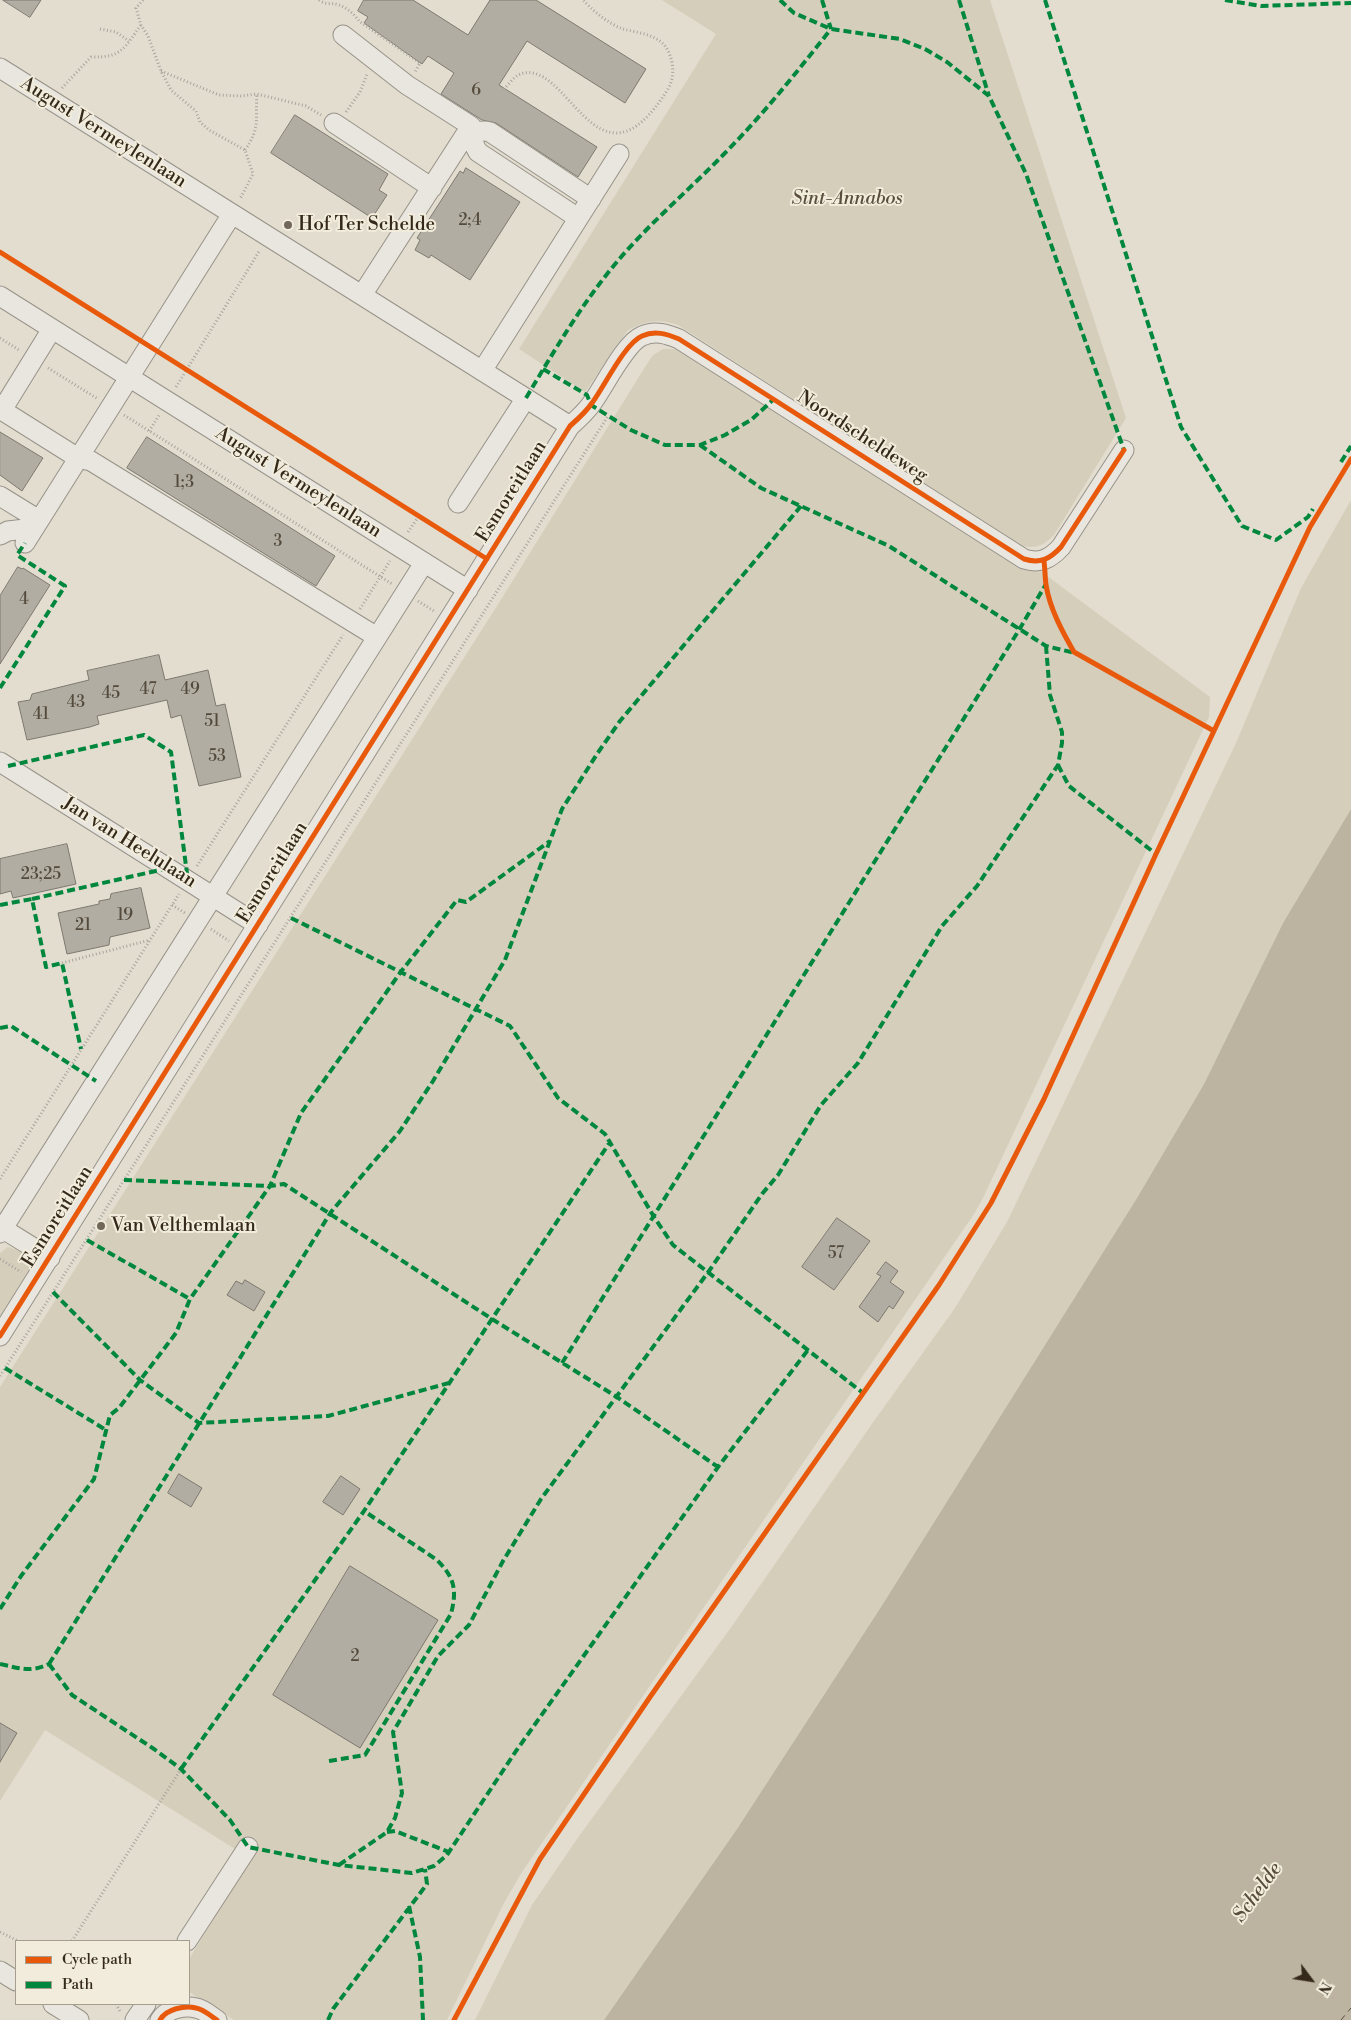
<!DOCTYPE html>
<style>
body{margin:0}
#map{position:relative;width:1351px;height:2020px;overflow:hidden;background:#e2ddcf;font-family:"Libre Bodoni",serif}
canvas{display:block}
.legend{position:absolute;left:15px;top:1940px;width:175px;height:65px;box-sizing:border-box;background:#f1ecdb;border:1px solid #a59e8e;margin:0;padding:6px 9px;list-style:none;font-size:15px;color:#34291a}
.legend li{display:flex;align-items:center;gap:10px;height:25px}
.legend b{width:25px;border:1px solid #a59e8e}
.north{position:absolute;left:1286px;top:1955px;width:50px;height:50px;-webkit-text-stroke:4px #f1ecdb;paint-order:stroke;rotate:121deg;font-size:14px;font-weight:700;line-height:20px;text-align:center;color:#34291a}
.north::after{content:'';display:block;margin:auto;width:18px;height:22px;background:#34291a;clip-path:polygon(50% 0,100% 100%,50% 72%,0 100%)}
</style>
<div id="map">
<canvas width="1351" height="2020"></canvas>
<ul class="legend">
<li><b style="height:6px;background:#e8590c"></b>Cycle path</li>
<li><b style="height:6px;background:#00873e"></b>Path</li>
</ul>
<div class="north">N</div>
</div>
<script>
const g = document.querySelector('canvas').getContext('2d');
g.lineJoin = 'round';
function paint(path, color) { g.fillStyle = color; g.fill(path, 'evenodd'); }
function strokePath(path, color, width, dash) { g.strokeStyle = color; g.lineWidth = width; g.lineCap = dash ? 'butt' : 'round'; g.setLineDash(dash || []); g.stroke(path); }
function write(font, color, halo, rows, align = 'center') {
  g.font = font + ' "Libre Bodoni",serif'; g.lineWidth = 4; g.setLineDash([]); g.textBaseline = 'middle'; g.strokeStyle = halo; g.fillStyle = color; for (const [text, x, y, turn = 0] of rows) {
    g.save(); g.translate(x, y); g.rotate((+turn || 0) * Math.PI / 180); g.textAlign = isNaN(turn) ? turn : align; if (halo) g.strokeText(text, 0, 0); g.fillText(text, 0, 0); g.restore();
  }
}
const green = new Path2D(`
 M 662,0 L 990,0 L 1126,418 L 1054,535 C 1044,545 1037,549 1022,546 L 678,325 C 659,318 645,321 628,330 L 585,392 L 519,349 L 716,34 Z
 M 663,349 L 678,349 L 690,356 L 1017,566 L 1028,570 L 1039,570 L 1210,697 L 1209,717 L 983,1198 L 974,1214 L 522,1872 L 504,1903 L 447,2020 L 234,2020 L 189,1992 L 189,1959 L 251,1859 L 45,1730 L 0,1801 L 0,1387 L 502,598 L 645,367 L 653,355 Z
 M 1351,500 L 1351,809 L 1283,923 L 1204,1084 L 1137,1198 L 881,1607 L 737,1829 L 604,2020 L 475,2020 L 532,1905 L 577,1839 L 732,1626 L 874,1421 L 955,1308 L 1007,1222 L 1236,743 L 1301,588 Z
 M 8,1247 C 17,1249 30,1256 32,1266 L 0,1319 L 0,1253 Z`);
const water = new Path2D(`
 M 1351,809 L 1351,2020 L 604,2020 L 737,1829 L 881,1607 L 1137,1198 L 1204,1084 L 1283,923 Z`);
const ferry = new Path2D(`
 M 1341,2020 L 1351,2008`);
const building = new Path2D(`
 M 3,0 L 41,0 L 30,17 Z
 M 364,0 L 413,0 L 468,35 L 490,0 L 536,0 L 646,69 L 625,103 L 527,41 L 499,85 L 597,147 L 578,177 L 496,123 L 482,120 L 441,94 L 454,73 L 428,56 L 422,64 L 364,23 L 368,17 L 358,11 Z
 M 295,115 L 388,174 L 379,190 L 387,195 L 372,218 L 271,153 Z
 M 466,168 L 520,202 L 470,280 L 431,255 L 429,258 L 415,250 L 420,240 L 417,238 L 460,171 L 463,173 Z
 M 0,432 L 43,458 L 22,491 L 0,475 Z
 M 147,437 L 335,556 L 316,586 L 127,468 Z
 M 18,567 L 22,569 L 23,568 L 50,585 L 0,664 L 0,596 Z
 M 159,655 L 165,680 L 208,670 L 216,706 L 225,704 L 241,777 L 199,786 L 181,715 L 171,718 L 167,700 L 97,716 L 99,724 L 90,727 L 27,740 L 18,702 L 30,700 L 32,694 L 89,680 L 87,671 Z
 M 67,844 L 76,884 L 13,898 L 11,891 L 0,894 L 0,859 Z
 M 141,888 L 150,928 L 110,937 L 109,945 L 67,954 L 58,913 L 99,904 L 99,901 L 110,899 L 111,894 Z
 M 837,1218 L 870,1241 L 834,1290 L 802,1267 Z
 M 886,1262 L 898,1271 L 890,1282 L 904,1292 L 893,1309 L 889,1306 L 878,1322 L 859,1307 L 881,1276 L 877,1274 Z
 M 245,1280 L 265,1292 L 254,1311 L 227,1295 L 236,1281 L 242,1284 Z
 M 179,1474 L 202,1488 L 191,1507 L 168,1493 Z
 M 341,1476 L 360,1489 L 343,1515 L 323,1502 Z
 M 350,1566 L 438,1620 L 360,1748 L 273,1695 Z
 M 0,1723 L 17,1733 L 0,1762 Z`);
const path = new Path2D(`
 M 143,0 L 136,8 L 141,25 L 148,36 L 161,71 L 171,90 L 196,111 L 200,122 L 209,130 L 245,150 L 253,174 L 240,199
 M 319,0 C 327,6 331,2 339,5 C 346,7 355,15 359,21 L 420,63 L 415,72
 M 100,29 L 116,32 L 129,41
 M 161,71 L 219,95 L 241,96 L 257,94 L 306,106 L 321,115
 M 62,88 L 91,57 C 122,58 124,48 141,25
 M 504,89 C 508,85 513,78 518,75 C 568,52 596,205 668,89 C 675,77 674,61 667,49 C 658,34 638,33 623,29 C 609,24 593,11 583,0
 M 346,112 L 360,92 L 367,74
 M 245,150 C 261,127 255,119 257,94
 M 0,338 L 19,350
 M 48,368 L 98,399
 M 176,387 L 260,250
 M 124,415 L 392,584
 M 149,431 L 160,414
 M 408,532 L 419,516
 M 418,601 L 434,611
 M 360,609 L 390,561
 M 197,866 L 343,635
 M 172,905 L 185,913
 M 211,929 L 229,941
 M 62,963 L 150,940
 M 0,1179 L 179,894
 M 0,1259 L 21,1272
 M 0,1376 L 608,416
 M 0,1932 L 18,1941
 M 72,1941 L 181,1769
 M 116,2004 L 121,2013`);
const minor = new Path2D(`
 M 343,35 L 407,85 L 471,126 L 362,295
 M 0,68 L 570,426
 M 334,123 L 432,188
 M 578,218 L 478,152 C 469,138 474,128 490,132 L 591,199
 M 0,296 L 468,590
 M 482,371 L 619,154
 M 0,409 L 78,458 L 91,461 L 377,637
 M 2,410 L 52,329
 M 0,496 L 39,520
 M 458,503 L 526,398
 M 0,535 L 8,531 L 34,528
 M 25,543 L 232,214
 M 0,762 L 258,925
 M 0,1227 L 50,1258
 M 0,1233 L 424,563
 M 0,1336 L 570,426 C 578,419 586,412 592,403 C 604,387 625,343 642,336 C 655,330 667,334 679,339 L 1024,559 C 1040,564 1050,559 1061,547 L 1124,450
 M 187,1941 L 248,1847
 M 0,1971 L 16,1981
 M 53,2004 L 79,2020
 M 135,2020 L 146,2004
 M 160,2020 C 166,2009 185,2005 196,2008 C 203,2009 211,2016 217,2020`);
const quiet = new Path2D(`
 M 780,0 L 794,13 L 831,29 L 900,39 L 925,49 L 947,62 L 989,96 L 1026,174 L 1124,450
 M 822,0 L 831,29
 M 959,0 L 989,96
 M 1045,0 L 1181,427 L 1242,526 L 1276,540 L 1308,517 L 1313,509
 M 1225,0 L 1261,6 L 1351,3
 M 543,369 L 587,395 L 591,405 L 631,430 L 665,445 L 700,445 L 725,435 L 751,420 L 774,399
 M 526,398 C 553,353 578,310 611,269 C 645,227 686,193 723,155 C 762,116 796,73 831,29
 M 700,445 L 761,488 L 889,546 L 1046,646 L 1075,653
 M 1341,462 L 1351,446
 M 0,688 L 65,586 L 17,555 L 25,543
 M 1058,765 L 1069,786 L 1156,854
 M 8,766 L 144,735 L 171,752 L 188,881
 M 32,899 L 169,868
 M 0,905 L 32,899 L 46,967 L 62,963 L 81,1049
 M 291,918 L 510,1026 L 558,1098 L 605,1134 L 654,1217 L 673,1245 L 863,1393
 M 0,1028 L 11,1026 L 96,1081
 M 124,1180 L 270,1186 L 284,1184 L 492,1319 L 617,1397 L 718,1467
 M 87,1240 L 190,1299
 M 53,1292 L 140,1380 L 199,1423 L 328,1416 L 449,1383
 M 562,1363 L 1019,630 L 1046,584
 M 5,1368 L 106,1430
 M 0,1609 L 21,1576 L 94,1479 L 110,1415 L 119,1408 L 176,1333 L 190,1299 L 270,1186 L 301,1113 L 400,973 L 457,900 L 466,902 L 550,841
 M 0,1664 C 19,1668 30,1673 49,1664
 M 49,1664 L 331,1212 L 400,1131 L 433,1081 L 505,960 L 562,809 L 597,754 L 620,721 L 801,506
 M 49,1664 L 72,1695 L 154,1749 L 181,1769 L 230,1820 L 248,1847 L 339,1865 L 412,1873 L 434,1866 L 447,1855 L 516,1751 L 718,1467 L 808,1350
 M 329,1761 L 365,1755 L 451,1614 C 457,1590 455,1578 437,1560 L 364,1511
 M 181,1769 L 364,1511 L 610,1142
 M 387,1832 L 395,1831 L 449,1852
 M 339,1865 L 387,1832 L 395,1818 L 402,1793 L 393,1732 L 438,1656 L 469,1625 L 503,1561 L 541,1499 L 709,1271 L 762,1194 L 778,1175 L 821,1105 L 858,1063 L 942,926 L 977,886 L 1058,765 L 1062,743 L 1062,732 L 1050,695 L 1046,646
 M 409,1906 L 420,1957 L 423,2020
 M 328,2020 L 333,2009 L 427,1884 L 425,1869`);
const cycleway = new Path2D(`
 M 0,252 L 487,559
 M 1044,561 C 1045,569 1045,577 1046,585 C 1050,609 1062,631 1074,652 L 1214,731
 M 0,1336 L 570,426 C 578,419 586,412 592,403 C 604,387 625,343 642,336 C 655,330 667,334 679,339 L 1024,559 C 1040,564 1050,559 1061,547 L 1124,450
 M 160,2020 C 166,2009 185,2005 196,2008 C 203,2009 211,2016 217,2020
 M 454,2020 L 540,1859 L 650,1697 L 939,1285 L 991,1203 L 1044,1099 L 1156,854 L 1310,527 L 1351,459`);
const markers = [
 [288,225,5,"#716859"],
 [101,1226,5,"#716859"]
];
const numberNames = [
 ["6",476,91],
 ["2;4",470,221],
 ["1;3",184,483],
 ["3",278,542],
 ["4",24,600],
 ["47",148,690],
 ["49",190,690],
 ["45",111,694],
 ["43",76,703],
 ["41",41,715],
 ["51",212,722],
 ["53",217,757],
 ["23;25",41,875],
 ["19",125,916],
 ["21",83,926],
 ["57",836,1254],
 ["2",355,1657]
];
const streetNames = [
 ["August Vermeylenlaan",103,133,32],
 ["Noordscheldeweg",862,437,33],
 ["August Vermeylenlaan",298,483,32],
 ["Esmoreitlaan",512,492,-58],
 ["Jan van Heelulaan",129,843,32],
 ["Esmoreitlaan",273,873,-58],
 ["Esmoreitlaan",58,1217,-58]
];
const parkNames = [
 ["Sint-Annabos",847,199]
];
const poiNames = [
 ["Hof Ter Schelde",298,225],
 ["Van Velthemlaan",111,1226]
];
const waterNames = [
 ["Schelde",1258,1893,-54]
];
paint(green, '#d5cebb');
paint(water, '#bcb4a0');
strokePath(ferry, '#584d3c', 1, [6, 5]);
paint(building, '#b1ada2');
strokePath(building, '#7e7970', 1);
strokePath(minor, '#979288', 21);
strokePath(path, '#a8a59e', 3, [1, 2.5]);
strokePath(minor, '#e9e6df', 19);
strokePath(quiet, '#00873e', 4, [8, 4]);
strokePath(cycleway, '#e8590c', 5);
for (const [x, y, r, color] of markers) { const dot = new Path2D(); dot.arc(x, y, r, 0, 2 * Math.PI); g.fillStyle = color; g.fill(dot); strokePath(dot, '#f1ecdb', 2); }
write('16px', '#534a3c', null, numberNames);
write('19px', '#34291a', '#f1ecdb', streetNames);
write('italic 19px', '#5a4f3e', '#f1ecdb', parkNames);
write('19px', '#34291a', '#f1ecdb', poiNames, 'left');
write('italic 20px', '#584d3c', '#f1ecdb', waterNames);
</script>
